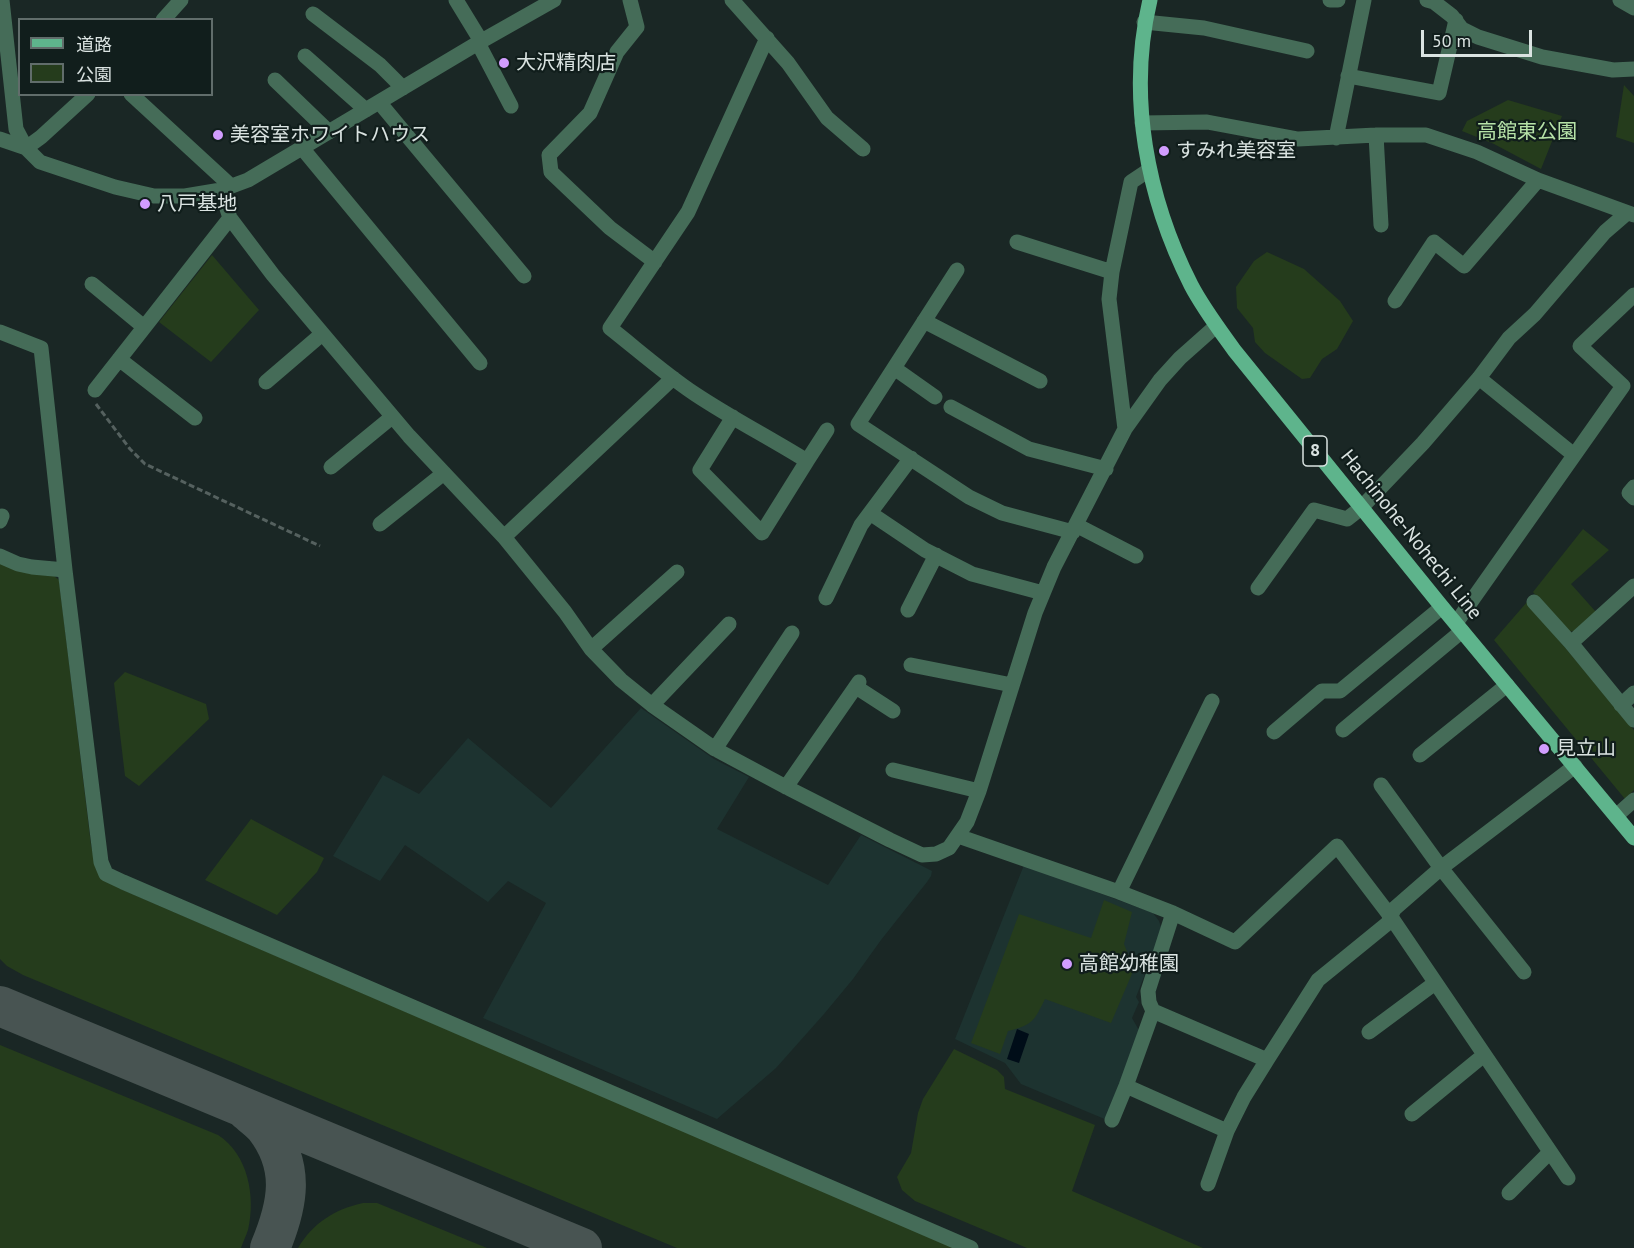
<!DOCTYPE html>
<meta charset="utf-8">
<style>
body{margin:0}
#map{position:relative;width:1634px;height:1248px;overflow:hidden;background:#1a2725;font-family:"PT Sans","Noto Sans JP",sans-serif}
canvas{display:block}
.legend{position:absolute;left:18px;top:18px;width:195px;height:78px;box-sizing:border-box;background:#111e1c;border:2px solid #616d6b;margin:0;padding:8px 10px;list-style:none;font-size:18px;color:#dae3e1}
.legend li{display:flex;align-items:center;gap:12px;height:30px}
.legend b{width:30px;border:2px solid #616d6b}
.scale{position:absolute;left:1421px;top:30px;width:111px;height:27px;box-sizing:border-box;border:3px solid #dae3e1;border-top:0;padding-left:8px;font-size:18px;line-height:21px;white-space:nowrap;color:#dae3e1;-webkit-text-stroke:4px #111e1c;paint-order:stroke}
</style>
<div id="map">
<canvas width="1634" height="1248"></canvas>
<ul class="legend">
<li><b style="height:8px;background:#5eb48c"></b>道路</li>
<li><b style="height:16px;background:#253c1c"></b>公園</li>
</ul>
<div class="scale">50 m</div>
</div>
<script>
const g = document.querySelector('canvas').getContext('2d');
g.lineJoin = 'round';
function paint(path, color) { g.fillStyle = color; g.fill(path, 'evenodd'); }
function strokePath(path, color, width, dash) { g.strokeStyle = color; g.lineWidth = width; g.lineCap = dash ? 'butt' : 'round'; g.setLineDash(dash || []); g.stroke(path); }
function write(font, color, halo, rows, align = 'center') {
  g.font = font + ' "PT Sans","Noto Sans JP",sans-serif'; g.lineWidth = 4.5; g.setLineDash([]); g.textBaseline = 'middle'; g.strokeStyle = halo; g.fillStyle = color; for (const [text, x, y, turn = 0] of rows) {
    g.save(); g.translate(x, y); g.rotate((+turn || 0) * Math.PI / 180); g.textAlign = isNaN(turn) ? turn : align; if (halo) g.strokeText(text, 0, 0); g.fillText(text, 0, 0); g.restore();
  }
}
const built = new Path2D(`
 M 641,708 L 714,759 L 749,777 L 717,829 L 828,885 L 861,835 L 932,871 L 931,876 L 927,882 L 881,940 L 853,979 L 824,1014 L 776,1068 L 717,1119 L 483,1018 L 546,903 L 508,881 L 488,902 L 405,845 L 380,881 L 333,856 L 383,775 L 419,794 L 468,738 L 551,808 Z
 M 1024,865 L 1153,913 L 1159,921 L 1162,930 L 1136,997 L 1139,1002 L 1132,1018 L 1140,1032 L 1107,1120 L 1021,1084 L 1005,1063 L 955,1039 Z`);
const green = new Path2D(`
 M 1624,85 L 1634,96 L 1634,143 L 1616,137 Z
 M 1508,100 L 1562,116 L 1541,169 L 1494,144 L 1462,131 L 1467,121 Z
 M 1267,252 L 1304,269 L 1340,301 L 1353,321 L 1337,349 L 1322,359 L 1310,378 L 1302,379 L 1265,353 L 1255,342 L 1253,328 L 1237,308 L 1236,287 L 1254,261 Z
 M 212,255 L 259,310 L 211,362 L 159,322 Z
 M 1583,529 L 1609,550 L 1571,584 L 1596,612 L 1574,631 L 1568,632 L 1533,592 Z
 M 0,563 L 54,576 L 59,580 L 91,845 C 95,867 104,878 123,890 L 955,1248 L 677,1248 L 23,975 L 7,966 L 0,959 Z
 M 1527,602 L 1634,730 L 1634,790 L 1625,799 L 1494,640 Z
 M 125,672 L 206,704 L 209,719 L 139,786 L 125,776 L 114,683 Z
 M 251,819 L 324,858 L 317,872 L 277,915 L 205,880 Z
 M 1104,900 L 1132,912 L 1124,944 L 1134,969 L 1111,1023 L 1045,999 C 1034,1021 1033,1025 1008,1031 L 1000,1054 L 971,1043 L 1019,914 L 1091,938 Z
 M 0,1045 L 218,1135 C 248,1154 256,1197 248,1230 C 246,1236 243,1242 241,1248 L 0,1248 Z
 M 954,1049 L 997,1070 L 1004,1077 L 1005,1089 L 1095,1125 L 1072,1191 L 1203,1248 L 1027,1248 L 915,1201 L 902,1190 L 897,1177 L 911,1153 L 918,1113 L 923,1099 Z
 M 363,1203 L 377,1203 L 487,1248 L 298,1248 C 313,1223 335,1209 363,1203 Z`);
const water = new Path2D(`
 M 1017,1029 L 1029,1034 L 1019,1063 L 1007,1059 Z`);
const taxiway = new Path2D(`
 M 0,1006 L 582,1248
 M 247,1111 C 253,1116 260,1121 265,1127 C 296,1167 288,1205 270,1248`);
const path = new Path2D(`
 M 96,404 L 130,449 L 145,464 L 320,546`);
const minor = new Path2D(`
 M 2,0 L 16,129 L 26,148 L 40,162 L 115,187 L 154,196 L 185,196 L 221,190 L 248,180 L 478,43 L 554,0
 M 456,0 L 481,41
 M 630,0 L 637,27 L 617,52 L 590,113 L 549,155 L 551,172 L 610,228 L 655,262
 M 732,0 L 788,63 L 827,118 L 863,149
 M 1330,0 L 1338,0
 M 1427,0 L 1434,2 L 1452,16 L 1462,29 L 1478,37 L 1542,57 L 1613,70 L 1634,69
 M 1620,0 L 1634,8
 M 313,14 L 380,65 L 403,88
 M 163,20 L 181,0
 M 1144,22 L 1204,28 L 1307,51
 M 478,43 L 511,106
 M 305,56 L 366,110
 M 1348,76 L 1439,93 L 1456,20
 M 275,80 L 329,132
 M 131,94 L 231,186
 M 379,102 L 524,276
 M 1142,123 L 1207,122 L 1298,139 L 1376,135 L 1426,135 L 1477,152 L 1538,180 L 1634,215
 M 1376,135 L 1381,225
 M 1336,138 L 1364,0
 M 0,139 L 26,148 L 41,137 L 88,94
 M 302,148 L 480,363
 M 221,190 L 230,218 L 273,275 L 409,436 L 504,537 L 565,612 L 591,649 L 621,680 L 652,705 L 715,749 L 786,787 L 890,840 L 922,855 L 936,854 L 949,848 L 967,822 L 979,791 L 1035,613 L 1054,567 L 1125,429 L 1160,380 L 1180,358 L 1216,326
 M 1017,242 L 1112,272
 M 957,270 L 858,424 L 969,497 L 1002,513 L 1073,532
 M 92,284 L 144,327
 M 1395,301 L 1434,242 L 1464,266 L 1538,180
 M 924,321 L 1040,381
 M 0,332 L 41,348 L 65,570 L 101,862 L 106,874 L 123,882 L 971,1248
 M 119,359 L 195,418
 M 894,368 L 935,397
 M 1479,378 L 1574,455
 M 266,382 L 322,334
 M 95,390 L 230,218
 M 951,407 L 1029,449 L 1106,469
 M 733,417 L 700,470 L 762,533 L 807,461 C 770,438 731,418 695,394 C 665,374 638,350 610,328 L 688,212 L 767,38
 M 1125,429 L 1109,299 L 1112,272 L 1131,182 L 1149,170
 M 807,461 L 827,430
 M 331,467 L 392,417
 M 1634,487 L 1629,493 L 1634,498
 M 870,513 L 925,550 L 972,574 L 1043,593
 M 0,521 L 2,516
 M 380,524 L 444,473
 M 1076,525 L 1136,556
 M 504,537 L 673,378
 M 0,556 L 18,564 L 32,567 L 65,570
 M 1258,588 L 1314,510 L 1347,519 L 1361,508 L 1423,443 L 1479,378 L 1509,338 L 1535,314 L 1605,232 L 1627,213
 M 826,598 L 861,525 L 911,458
 M 1534,602 L 1571,643 L 1634,720
 M 908,610 L 936,555
 M 1456,623 L 1623,386 L 1580,346 L 1634,295
 M 1571,643 L 1634,586
 M 591,649 L 677,572
 M 911,665 L 1012,685
 M 856,687 L 893,711
 M 652,705 L 729,624
 M 1621,705 L 1634,693
 M 1343,730 L 1462,631
 M 1274,732 L 1322,691 L 1340,691 L 1442,607
 M 715,749 L 792,633
 M 1420,755 L 1507,685
 M 893,770 L 979,791
 M 1381,785 L 1441,868 L 1524,972
 M 786,787 L 859,682
 M 1616,816 L 1634,800
 M 958,836 L 1119,892 L 1173,913 L 1235,942 L 1337,846 L 1391,917 L 1568,1178
 M 1119,892 L 1212,701
 M 1153,1011 L 1267,1060 L 1318,980 L 1388,923 L 1394,909 L 1441,868 L 1575,766
 M 1369,1032 L 1435,983
 M 1126,1086 L 1227,1131
 M 1412,1114 L 1484,1055
 M 1112,1120 L 1126,1086 L 1153,1011 L 1149,1002 L 1148,991 L 1173,913
 M 1208,1184 L 1227,1131 L 1244,1097 L 1267,1060
 M 1509,1193 L 1550,1152`);
const major = new Path2D(`
 M 1150,0 C 1127,96 1147,198 1191,285 C 1203,308 1219,329 1234,350 L 1442,607 L 1634,838`);
const markers = [
 [504,63,6,"#d19dfe"],
 [218,135,6,"#d19dfe"],
 [1164,151,6,"#d19dfe"],
 [145,204,6,"#d19dfe"],
 [1544,749,6,"#d19dfe"],
 [1067,964,6,"#d19dfe"]
];
const shields = [
 [1315,451,24]
];
const shieldNames = [
 ["8",1315,451]
];
const poiNames = [
 ["大沢精肉店",516,63],
 ["美容室ホワイトハウス",230,135],
 ["すみれ美容室",1176,151],
 ["八戸基地",157,204],
 ["見立山",1556,749],
 ["高館幼稚園",1079,964]
];
const parkNames = [
 ["高館東公園",1527,132]
];
const streetNames = [
 ["Hachinohe-Nohechi Line",1411,535,51]
];
paint(built, '#1d3330');
paint(green, '#253c1c');
paint(water, '#000d18');
strokePath(taxiway, '#485452', 40);
strokePath(path, '#55615f', 3, [6, 3]);
strokePath(minor, '#456c58', 15);
strokePath(major, '#5eb48c', 15);
for (const [x, y, r, color] of markers) { const dot = new Path2D(); dot.arc(x, y, r, 0, 2 * Math.PI); g.fillStyle = color; g.fill(dot); strokePath(dot, '#111e1c', 2); }
for (const [x, y, w] of shields) { const box = new Path2D(); box.roundRect(x - w / 2, y - 15, w, 30, 4.5); g.fillStyle = '#111e1c'; g.fill(box); strokePath(box, '#dae3e1', 1.5); }
write('bold 18px', '#dae3e1', null, shieldNames);
write('20px', '#dae3e1', '#111e1c', poiNames, 'left');
write('20px', '#b7e3a8', '#111e1c', parkNames);
write('20px', '#dae3e1', '#111e1c', streetNames);
</script>
